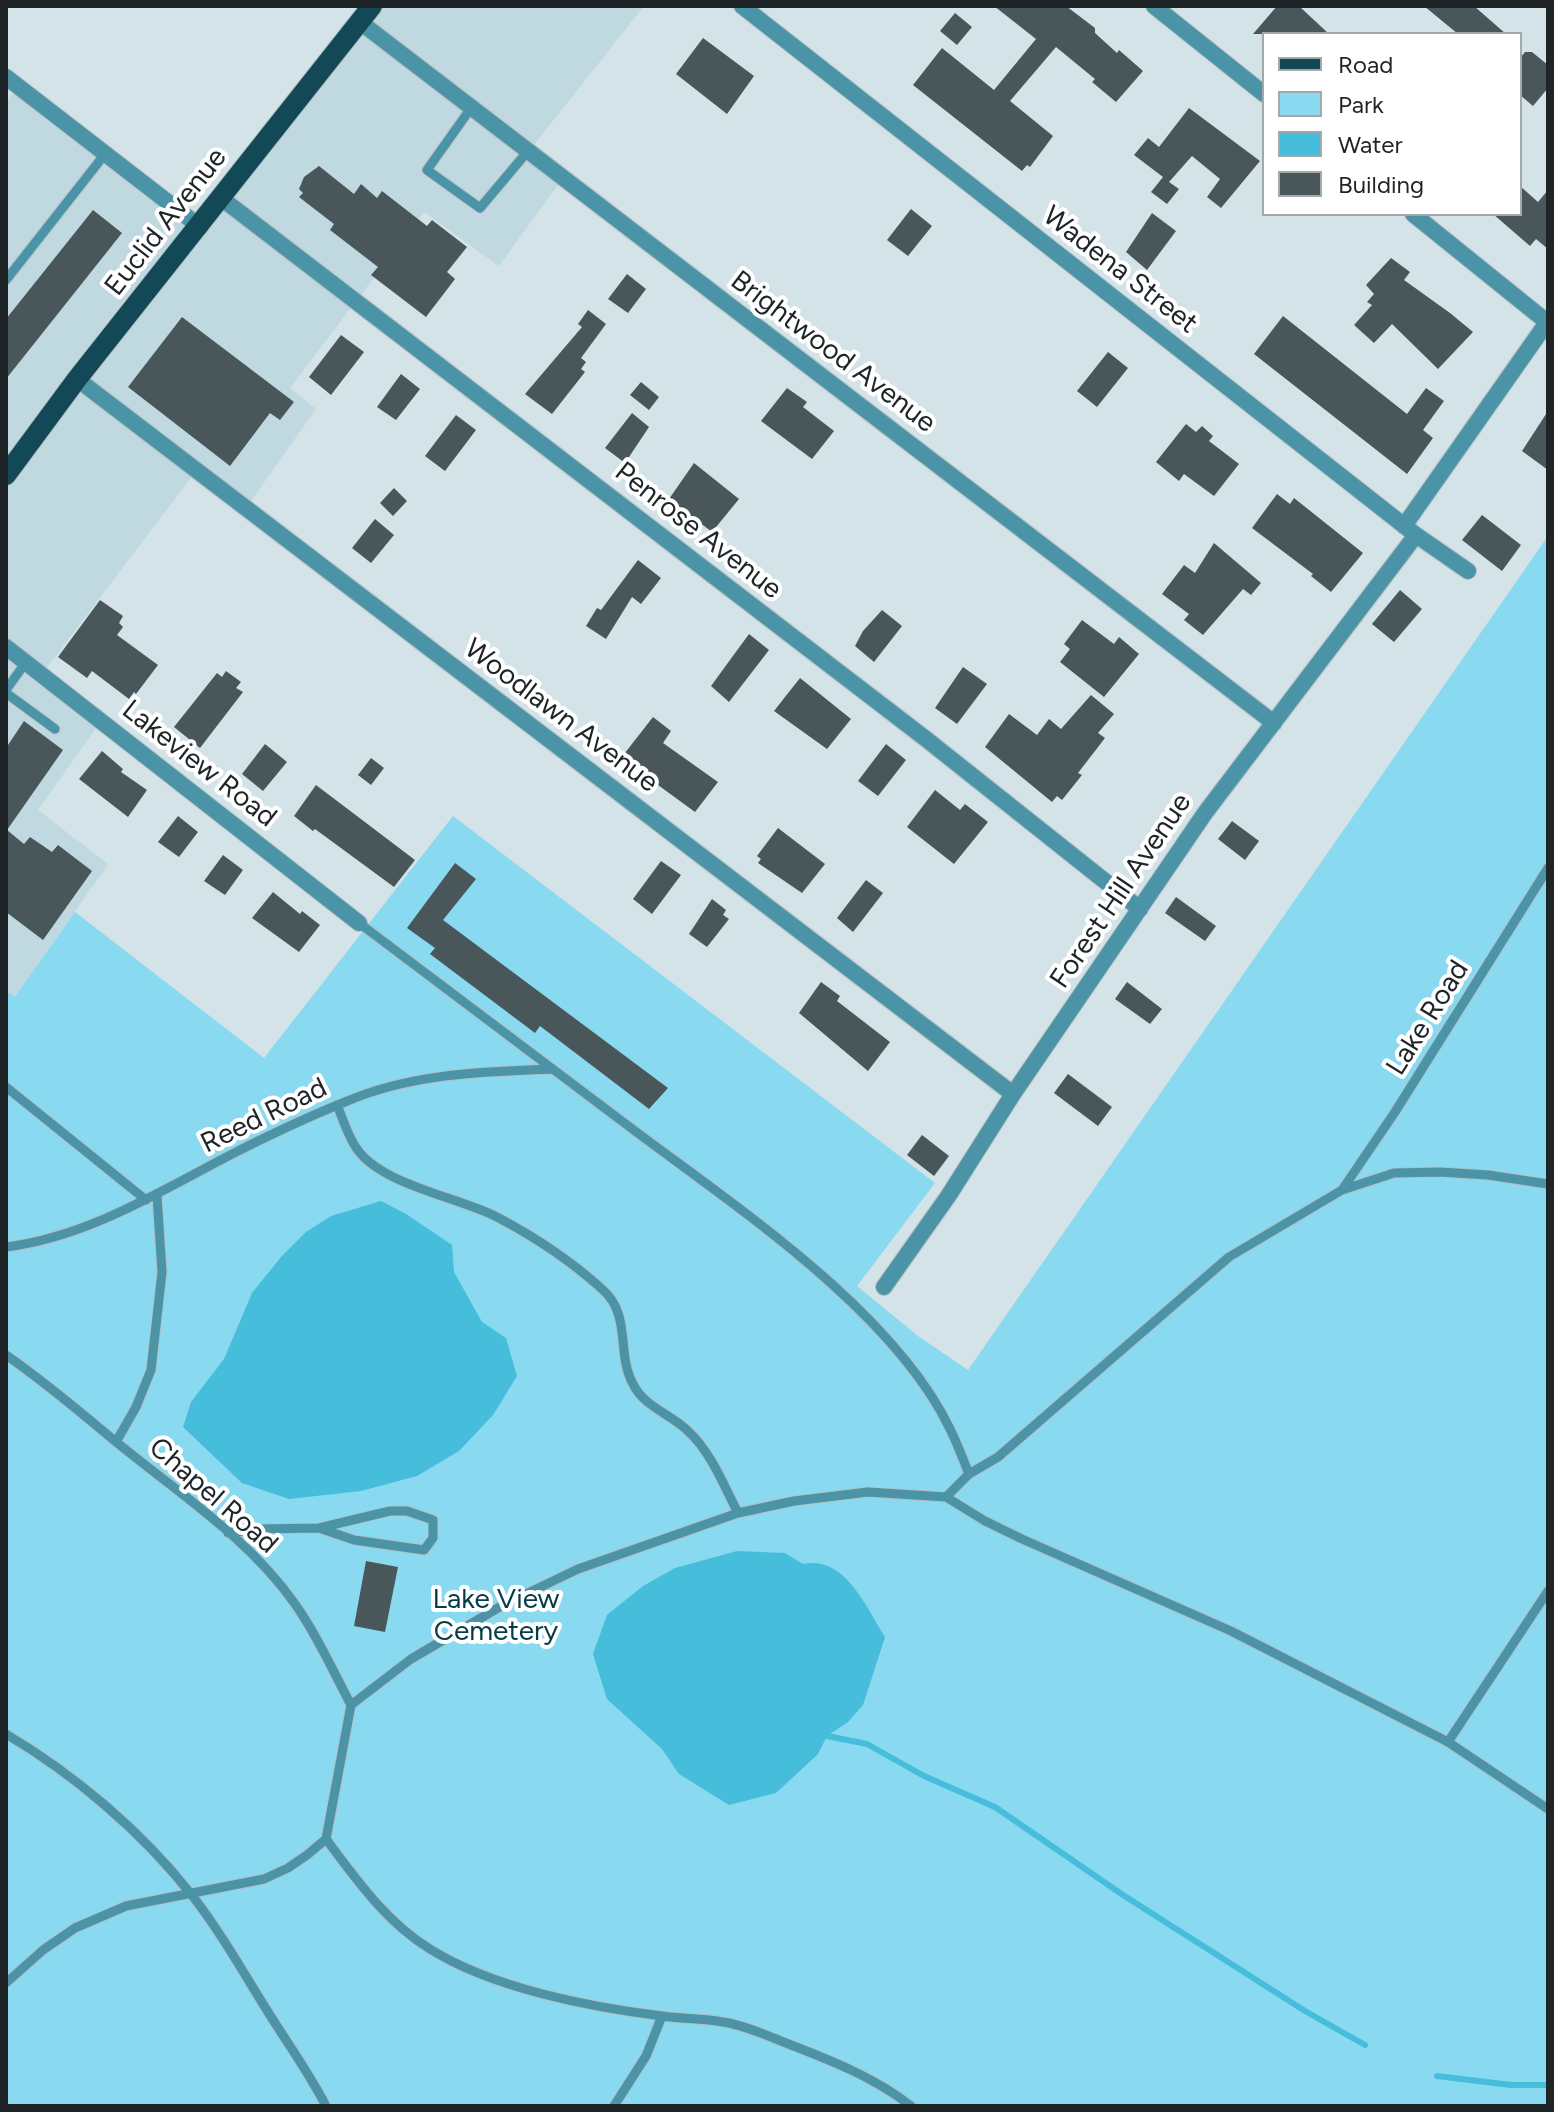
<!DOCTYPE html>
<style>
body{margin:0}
#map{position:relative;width:1554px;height:2112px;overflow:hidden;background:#d3e3e8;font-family:Figtree,sans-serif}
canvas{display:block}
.frame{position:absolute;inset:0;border:8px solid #1f2527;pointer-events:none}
.legend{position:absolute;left:1262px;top:32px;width:260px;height:184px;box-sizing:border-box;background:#fff;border:2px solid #a5a8a9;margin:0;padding:10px 14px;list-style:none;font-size:24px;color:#1f2527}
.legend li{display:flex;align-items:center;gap:16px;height:40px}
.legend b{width:40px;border:2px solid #a5a8a9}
</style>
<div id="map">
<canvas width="1554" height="2112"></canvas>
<div class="frame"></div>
<ul class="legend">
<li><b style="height:10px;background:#134956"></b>Road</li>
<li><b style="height:22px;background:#89d9f0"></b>Park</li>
<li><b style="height:22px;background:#45bddb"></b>Water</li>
<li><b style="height:22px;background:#49575b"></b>Building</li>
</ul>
</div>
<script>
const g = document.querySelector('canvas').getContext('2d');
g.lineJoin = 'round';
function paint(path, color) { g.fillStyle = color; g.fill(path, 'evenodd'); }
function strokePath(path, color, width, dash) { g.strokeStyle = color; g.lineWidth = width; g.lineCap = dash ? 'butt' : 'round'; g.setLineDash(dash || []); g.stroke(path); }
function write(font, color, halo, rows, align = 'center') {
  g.font = font + ' Figtree,sans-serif'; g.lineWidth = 8; g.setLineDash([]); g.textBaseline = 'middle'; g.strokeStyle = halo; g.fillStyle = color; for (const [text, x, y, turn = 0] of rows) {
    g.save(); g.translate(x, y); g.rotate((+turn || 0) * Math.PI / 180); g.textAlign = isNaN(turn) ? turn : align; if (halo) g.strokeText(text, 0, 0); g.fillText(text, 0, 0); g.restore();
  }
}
const built = new Path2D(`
 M 372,6 L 644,6 L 529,151 L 563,178 L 499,266 L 424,212 L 290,388 L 316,409 L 246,508 L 196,471 L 42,674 L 101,721 L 38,810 L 108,864 L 15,998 L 6,991 L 6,103 L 18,87 L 200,227 Z`);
const green = new Path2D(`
 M 1548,536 L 1548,2106 L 6,2106 L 6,991 L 15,997 L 75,912 L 264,1058 L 453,816 L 935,1183 L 857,1286 L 918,1336 L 968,1370 Z`);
const water = new Path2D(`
 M 381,1201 L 406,1214 L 452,1245 L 454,1272 L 482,1322 L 506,1338 L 517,1376 L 493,1415 L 459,1451 L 417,1476 L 361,1491 L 289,1499 L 242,1483 L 183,1427 L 191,1402 L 224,1359 L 252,1293 L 281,1257 L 306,1232 L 331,1216 Z
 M 737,1551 L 785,1553 L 803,1564 C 845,1555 866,1607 885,1637 L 863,1705 L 848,1722 L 827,1736 L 818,1754 L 776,1793 L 729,1805 L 679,1774 L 662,1749 L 607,1699 L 593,1654 L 607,1615 L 643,1586 L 675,1568 Z`);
const stream = new Path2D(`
 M 827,1736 L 867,1744 L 924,1776 L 995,1807 L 1123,1895 L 1305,2011 L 1365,2045
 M 1437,2076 L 1511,2085 L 1548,2085`);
const building = new Path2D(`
 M 994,6 L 1066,6 L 1095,28 L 1095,33 L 1117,53 L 1119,50 L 1143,71 L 1116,102 L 1092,82 L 1095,79 L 1056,47 L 1010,101 L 1053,136 L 1030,167 L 1027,165 L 1022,171 L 913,85 L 942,48 L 994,90 L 1036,39 Z
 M 1277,6 L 1299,6 L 1329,34 L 1253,34 Z
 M 1424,6 L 1474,6 L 1506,34 L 1458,34 Z
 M 955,13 L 972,27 L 957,45 L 940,31 Z
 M 703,38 L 754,76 L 727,114 L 676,74 Z
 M 1525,52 L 1532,52 L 1548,65 L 1548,88 L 1533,106 L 1520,95 L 1520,58 Z
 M 1189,108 L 1260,161 L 1221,208 L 1207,197 L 1220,179 L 1192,156 L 1169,182 L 1179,189 L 1167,204 L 1151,192 L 1163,177 L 1134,155 L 1148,138 L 1159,147 Z
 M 319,166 L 354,194 L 361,184 L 377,198 L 382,191 L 427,226 L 432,220 L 467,247 L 447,272 L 455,279 L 426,317 L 371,275 L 378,267 L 330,230 L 334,224 L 299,197 L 303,193 L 299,189 L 304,177 Z
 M 1520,186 L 1538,202 L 1548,190 L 1548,249 L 1536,239 L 1530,246 L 1493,214 L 1520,214 Z
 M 911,209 L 932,226 L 908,256 L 887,240 Z
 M 93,210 L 122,233 L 6,379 L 6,319 Z
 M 1152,213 L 1176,231 L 1147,270 L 1126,252 Z
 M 1391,258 L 1410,272 L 1404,280 L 1450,313 L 1473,332 L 1438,369 L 1392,324 L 1374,343 L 1354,325 L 1372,305 L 1367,302 L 1374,294 L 1366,285 Z
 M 627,274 L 646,289 L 628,313 L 608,299 Z
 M 588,310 L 606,324 L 581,358 L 586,362 L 581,369 L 585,372 L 552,414 L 525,394 L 582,327 L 578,324 Z
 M 1283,316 L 1407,414 L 1426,388 L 1444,401 L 1423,430 L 1433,438 L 1407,474 L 1254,354 Z
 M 182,317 L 294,402 L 280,420 L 270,413 L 230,466 L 128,387 Z
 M 341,335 L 364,352 L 331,395 L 309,377 Z
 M 1108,352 L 1128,368 L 1097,407 L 1077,391 Z
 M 401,374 L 420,389 L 396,420 L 377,407 Z
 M 641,382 L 659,397 L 649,410 L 630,395 Z
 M 787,388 L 807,402 L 803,407 L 834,431 L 812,459 L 761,421 Z
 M 1548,411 L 1548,470 L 1522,451 Z
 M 632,413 L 649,427 L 625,463 L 605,448 Z
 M 456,415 L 476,430 L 445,471 L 425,456 Z
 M 1186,424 L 1196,432 L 1202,426 L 1213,436 L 1209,441 L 1239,464 L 1214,496 L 1184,474 L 1179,481 L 1156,462 Z
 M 694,463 L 739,499 L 712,532 L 669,499 Z
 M 394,488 L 407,501 L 393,516 L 380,503 Z
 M 1277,494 L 1290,504 L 1294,498 L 1363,553 L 1331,592 L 1311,576 L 1313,574 L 1252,528 Z
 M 1482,515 L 1521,545 L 1502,571 L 1462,540 Z
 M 375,519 L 394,535 L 371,563 L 352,548 Z
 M 1214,543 L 1261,583 L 1251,595 L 1243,589 L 1203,635 L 1184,620 L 1189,614 L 1162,594 L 1184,565 L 1195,573 Z
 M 638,560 L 661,578 L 641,604 L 632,597 L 606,639 L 586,626 L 597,608 L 601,610 Z
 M 1400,590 L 1422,609 L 1394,642 L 1372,624 Z
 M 100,600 L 123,616 L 119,623 L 123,627 L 117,635 L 158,665 L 136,694 L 134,692 L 129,699 L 92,671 L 87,678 L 58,657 Z
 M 882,610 L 902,626 L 874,662 L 855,646 L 863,631 Z
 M 1082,620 L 1114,644 L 1119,637 L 1139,654 L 1104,697 L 1060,662 L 1070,649 L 1064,644 Z
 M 749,634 L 769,650 L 729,702 L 711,686 Z
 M 963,667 L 987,684 L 957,724 L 935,708 Z
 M 226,671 L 241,682 L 236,688 L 243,692 L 200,748 L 174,727 L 217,673 L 222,677 Z
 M 800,678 L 851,719 L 827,749 L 774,711 Z
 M 1091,695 L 1114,714 L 1098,733 L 1105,738 L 1078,773 L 1082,775 L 1062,800 L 1057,796 L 1052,802 L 985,747 L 1009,714 L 1037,735 L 1049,719 L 1061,729 Z
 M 653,717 L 671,731 L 663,743 L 718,782 L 695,812 L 621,758 Z
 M 24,721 L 63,750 L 7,830 L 24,844 L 30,837 L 52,852 L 58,845 L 92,871 L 43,940 L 6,912 L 6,748 Z
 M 265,744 L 287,762 L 263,791 L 242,774 Z
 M 886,744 L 906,760 L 878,796 L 858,781 Z
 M 102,751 L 123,769 L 121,772 L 147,790 L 128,817 L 79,779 Z
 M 371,758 L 384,768 L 371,785 L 358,775 Z
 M 316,785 L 415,860 L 394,887 L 315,829 L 313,831 L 294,816 Z
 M 935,790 L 960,810 L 965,804 L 988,822 L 954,864 L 907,827 Z
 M 178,816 L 198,832 L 179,857 L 158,842 Z
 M 1232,821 L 1259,841 L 1245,860 L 1218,839 Z
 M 778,828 L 825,864 L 802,893 L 758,863 L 761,859 L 757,856 Z
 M 223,855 L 243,870 L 225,895 L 204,881 Z
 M 661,861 L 681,875 L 652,914 L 633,899 Z
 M 455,863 L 476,879 L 443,920 L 668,1088 L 649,1109 L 540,1026 L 535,1033 L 430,954 L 435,948 L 407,928 Z
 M 866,880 L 883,893 L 853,932 L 837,918 Z
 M 273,892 L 300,914 L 302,911 L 320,925 L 299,952 L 252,918 Z
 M 1176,897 L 1216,926 L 1205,941 L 1165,913 Z
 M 712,899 L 726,910 L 723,915 L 729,919 L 707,947 L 689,934 Z
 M 821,982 L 840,996 L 837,1001 L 890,1042 L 868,1071 L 799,1013 Z
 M 1127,982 L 1162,1009 L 1150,1024 L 1115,999 Z
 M 1068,1074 L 1112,1107 L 1098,1126 L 1054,1093 Z
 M 922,1135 L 949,1156 L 934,1176 L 907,1155 Z
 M 366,1561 L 398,1567 L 385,1632 L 354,1626 Z`);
const lane = new Path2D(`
 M 471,108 L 427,170 L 480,208 L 528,151
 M 6,280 L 105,154
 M 6,690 L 26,662
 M 6,693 L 55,729
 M 359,923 C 451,992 543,1061 635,1131 C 738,1208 894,1312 950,1429 C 957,1443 963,1459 969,1474 L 946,1497
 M 6,1087 L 146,1200
 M 337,1105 C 343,1119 348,1137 357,1149 C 382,1185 458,1197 497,1217 C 535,1237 571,1261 602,1289 C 632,1315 616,1353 633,1384 C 644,1407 671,1414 688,1431 C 711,1452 724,1486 738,1513
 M 1342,1190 L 1395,1112 L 1548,868
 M 6,1247 C 92,1236 165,1188 240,1150 C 274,1133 310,1116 345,1102 C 412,1073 482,1072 553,1069
 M 6,1355 C 45,1382 79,1411 115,1441 C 177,1492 249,1538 295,1604 C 317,1635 333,1671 351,1705
 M 116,1442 L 136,1407 L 151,1370 L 162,1272 L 157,1196
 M 969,1474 L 998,1457 L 1229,1257 L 1342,1190 L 1394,1173 L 1440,1172 L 1488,1175 L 1548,1184
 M 228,1533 L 258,1529 L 319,1528 L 354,1540 L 424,1550 L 433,1538 L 433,1520 L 407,1511 L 390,1511 L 319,1528
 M 6,1734 C 75,1775 141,1831 191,1894 C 220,1931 243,1972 268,2012 C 288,2044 309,2073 326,2106
 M 1448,1742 L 1548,1591
 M 326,1839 C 356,1879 386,1922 430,1949 C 492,1988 589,2007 662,2016 C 682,2019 703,2018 723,2022 C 744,2025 766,2035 786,2043 C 830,2060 874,2077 911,2106
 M 6,1983 L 43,1950 L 75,1928 L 126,1906 L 264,1879 L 288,1868 L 307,1855 L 326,1839 L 351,1705 L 411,1659 L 503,1605 L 578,1569 L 738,1513 L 794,1501 L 868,1492 L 946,1497 L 985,1521 L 1022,1539 L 1231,1631 L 1448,1742 L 1548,1809
 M 614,2106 L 646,2056 L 662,2016`);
const street = new Path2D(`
 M 742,6 L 1416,535 L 1468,571
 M 1154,6 L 1264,94
 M 360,22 L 1274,723
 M 6,77 L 200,227
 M 221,198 L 926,739 L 1140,909
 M 1413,214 L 1547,322
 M 77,379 L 1013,1094
 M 1404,526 L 1548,321
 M 6,647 L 359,923
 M 884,1287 L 949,1195 L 1013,1094 L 1205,813 L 1416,535`);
const primary = new Path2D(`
 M 6,475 L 77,379 L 372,6`);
const streetNames = [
 ["Euclid Avenue",166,222,-52],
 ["Wadena Street",1120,270,38],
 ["Brightwood Avenue",833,352,37],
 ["Penrose Avenue",698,531,38],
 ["Woodlawn Avenue",561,716,37],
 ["Lakeview Road",199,764,38],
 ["Forest Hill Avenue",1121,891,-56],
 ["Lake Road",1428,1018,-58],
 ["Reed Road",264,1116,-26],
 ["Chapel Road",213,1496,41]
];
const parkNames = [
 ["Lake View",496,1600],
 ["Cemetery",496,1632]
];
paint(built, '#c0d8e0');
paint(green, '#89d9f0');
paint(water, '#45bddb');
strokePath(stream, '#45bddb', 6);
paint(building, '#49575b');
strokePath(lane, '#b3c1c5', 11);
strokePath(street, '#b3c1c5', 18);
strokePath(primary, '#b3c1c5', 22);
strokePath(lane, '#4b93a7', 9);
strokePath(street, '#4b93a7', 16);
strokePath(primary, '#134956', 20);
write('28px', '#1f2527', '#fff', streetNames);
write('28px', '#043c49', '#fff', parkNames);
</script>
